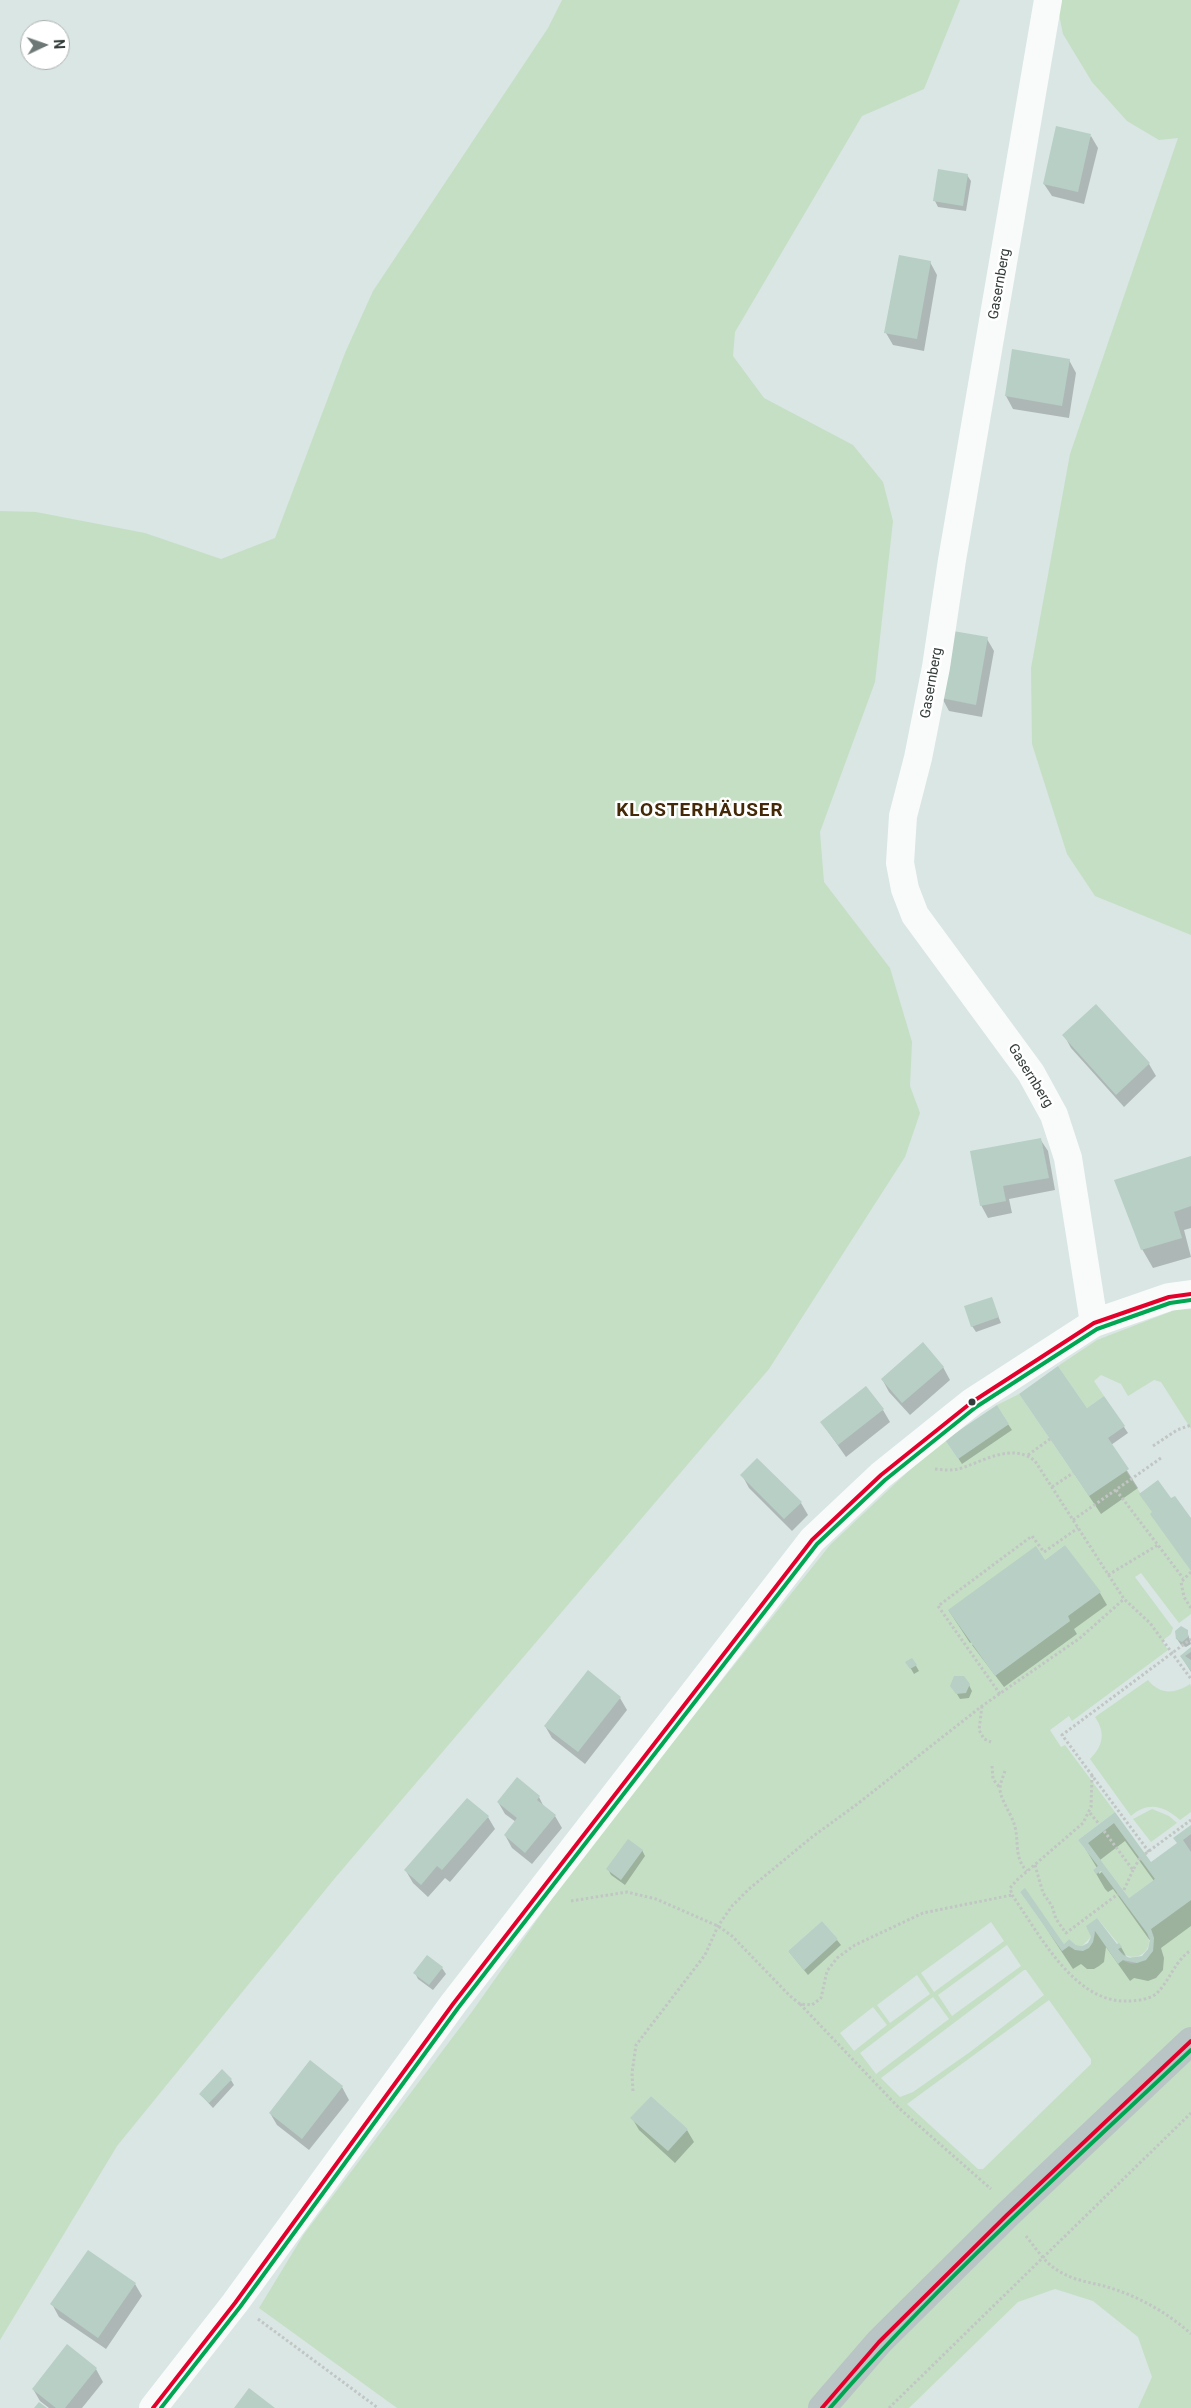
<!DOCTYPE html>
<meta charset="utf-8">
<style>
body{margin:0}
#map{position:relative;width:1191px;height:2408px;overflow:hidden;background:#d9e6e4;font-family:Roboto,sans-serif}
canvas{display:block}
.north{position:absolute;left:20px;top:20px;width:50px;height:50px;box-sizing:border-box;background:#fff;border:1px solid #adb1b0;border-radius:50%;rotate:87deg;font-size:14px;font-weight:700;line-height:20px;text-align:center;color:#333c3a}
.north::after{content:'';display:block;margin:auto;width:18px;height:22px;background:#6d7876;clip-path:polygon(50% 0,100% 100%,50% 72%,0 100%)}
</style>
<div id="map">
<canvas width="1191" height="2408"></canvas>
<div class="north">N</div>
</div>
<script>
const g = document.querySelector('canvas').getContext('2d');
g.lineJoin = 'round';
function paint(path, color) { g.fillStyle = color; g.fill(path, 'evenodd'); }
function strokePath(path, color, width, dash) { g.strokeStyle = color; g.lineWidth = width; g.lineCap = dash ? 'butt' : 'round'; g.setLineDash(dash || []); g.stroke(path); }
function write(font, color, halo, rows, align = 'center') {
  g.font = font + ' Roboto,sans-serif'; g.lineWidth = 5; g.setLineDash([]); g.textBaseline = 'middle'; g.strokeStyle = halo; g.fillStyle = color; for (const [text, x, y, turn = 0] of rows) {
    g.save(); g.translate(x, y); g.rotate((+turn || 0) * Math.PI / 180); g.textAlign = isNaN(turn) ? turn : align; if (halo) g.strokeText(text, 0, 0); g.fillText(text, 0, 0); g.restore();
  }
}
const green = new Path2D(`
 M 562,0 L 960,0 L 924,89 L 862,116 L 735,332 L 733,356 L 764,398 L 853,445 L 883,482 L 893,521 L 875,682 L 820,832 L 824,882 L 890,968 L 912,1042 L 910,1086 L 920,1113 L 905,1157 L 769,1369 L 335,1878 L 117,2146 L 0,2340 L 0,511 L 36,512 L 145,533 L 221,559 L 275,538 L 345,353 L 373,291 L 548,28 Z
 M 1056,0 L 1191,0 L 1191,935 L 1095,896 L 1067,854 L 1032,744 L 1031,668 L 1070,454 L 1178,138 L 1159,140 L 1127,121 L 1092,82 L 1063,34 Z
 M 1191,1309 L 1191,1429 L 1161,1382 L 1154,1380 L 1128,1396 L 1121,1384 L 1101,1375 L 1094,1381 L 1104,1396 L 1087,1408 L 1058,1366 L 1097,1340 L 1175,1310 Z
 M 1019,1394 L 1089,1496 L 1126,1471 L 1191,1571 L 1191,1614 L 1179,1623 L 1141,1573 L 1135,1577 L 1173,1628 L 1171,1634 L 1162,1641 L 1168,1650 L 1072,1721 L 1069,1716 L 1050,1730 L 1061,1747 L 1065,1745 L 1115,1812 L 1078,1840 L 1098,1866 L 1093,1870 L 1097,1874 L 1101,1871 L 1147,1933 C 1156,1953 1132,1966 1118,1949 L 1121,1947 L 1097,1918 L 1087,1926 L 1091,1937 L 1082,1946 L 1076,1945 L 1069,1939 L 1064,1944 L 1025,1889 L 1020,1892 L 1062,1951 L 1069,1946 C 1083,1956 1095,1947 1095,1931 C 1104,1940 1121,1967 1136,1963 C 1142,1961 1148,1954 1153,1951 L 1154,1938 L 1151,1929 L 1191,1900 L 1191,2408 L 1138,2408 L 1152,2377 L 1138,2337 L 1093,2301 L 1055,2289 L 1018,2302 L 909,2408 L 397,2408 L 259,2308 L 304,2234 L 471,2013 L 563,1883 L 615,1814 L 830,1545 L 916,1464 L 945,1440 L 958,1459 L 1009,1424 L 997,1405 ZM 1065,1545 L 1100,1592 L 1068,1616 L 1070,1621 L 995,1675 L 1055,1573 L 1045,1560 ZM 822,1921 L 838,1939 L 804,1970 L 788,1951 ZM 991,1922 L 1004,1941 L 934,1992 L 921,1973 ZM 1007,1945 L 1021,1966 L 952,2016 L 938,1995 ZM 1024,1970 L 1026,1970 L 1044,1995 L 970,2052 L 913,2092 L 900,2097 L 881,2078 ZM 917,1975 L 930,1994 L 890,2023 L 877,2005 ZM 933,1997 L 949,2019 L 876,2074 L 860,2053 ZM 1049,2000 L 1091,2059 L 1091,2064 L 983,2169 L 978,2169 L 907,2104 ZM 873,2007 L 887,2025 L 854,2051 L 840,2033 ZM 651,2096 L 688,2129 L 668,2151 L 631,2118 Z
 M 1148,1680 C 1160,1695 1175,1694 1190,1684 L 1191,1686 L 1191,1812 L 1180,1820 C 1164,1806 1148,1801 1131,1816 L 1090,1759 C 1103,1746 1106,1733 1095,1717 Z
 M 1152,1809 L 1169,1816 L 1177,1823 L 1151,1842 L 1133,1819 Z
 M 1114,1823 L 1155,1879 L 1129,1898 L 1088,1843 Z`);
const shadow = new Path2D(`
 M 1091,136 L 1098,148 L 1084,204 L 1052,196 L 1044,184 Z
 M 967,175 L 971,181 L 966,211 L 938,207 L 935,201 Z
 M 930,262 L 937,275 L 924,351 L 893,345 L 886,333 Z
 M 1069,360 L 1076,373 L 1069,418 L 1013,409 L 1006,396 Z
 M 987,639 L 994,651 L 982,717 L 949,711 L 942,698 Z
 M 1096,1006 L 1149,1064 L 1156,1076 L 1124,1107 L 1071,1048 L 1064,1035 Z
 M 1040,1139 L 1048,1151 L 1055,1190 L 1009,1199 L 1012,1213 L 988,1218 L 981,1205 Z
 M 1191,1158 L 1191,1228 L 1184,1230 L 1191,1257 L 1153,1268 L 1142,1249 Z
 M 991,1298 L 1001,1323 L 976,1332 L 972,1326 Z
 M 943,1367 L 950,1380 L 910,1415 L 889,1392 L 882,1379 Z
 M 1021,1394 L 1086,1410 L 1104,1397 L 1128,1433 L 1111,1445 L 1138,1488 L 1101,1514 Z
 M 883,1410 L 890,1422 L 846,1457 L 822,1423 Z
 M 1008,1424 L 1012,1430 L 962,1464 L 950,1446 Z
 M 742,1475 L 801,1503 L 808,1515 L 792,1531 L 749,1488 Z
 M 1045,1561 L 1100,1593 L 1107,1605 L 1074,1629 L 1077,1634 L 1004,1687 L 972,1645 L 1048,1589 L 1048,1586 L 970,1643 L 949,1611 Z
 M 1187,1631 L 1191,1644 L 1186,1647 L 1181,1645 L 1177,1639 Z
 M 1191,1649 L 1191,1672 L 1181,1656 Z
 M 912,1659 L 919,1671 L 914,1674 L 907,1662 Z
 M 969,1685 L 972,1691 L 969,1698 L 960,1699 L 952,1686 Z
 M 620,1698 L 627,1710 L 585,1764 L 552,1738 L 545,1726 Z
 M 539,1797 L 544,1807 L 555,1816 L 562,1828 L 532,1864 L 512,1848 L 505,1835 L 516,1822 L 505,1814 L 498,1802 Z
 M 1114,1814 L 1151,1864 L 1178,1844 L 1191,1827 L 1191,1926 L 1161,1948 L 1164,1958 L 1163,1970 L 1156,1978 L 1148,1981 L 1134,1978 L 1130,1981 L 1106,1947 L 1104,1962 L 1099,1966 L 1094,1969 L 1087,1969 L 1081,1964 L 1073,1969 L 1022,1892 L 1064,1945 L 1083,1948 L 1089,1944 L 1097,1920 L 1117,1946 L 1121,1947 L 1127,1958 L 1143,1957 L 1149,1950 L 1151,1942 L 1113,1889 L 1108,1892 L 1105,1889 L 1094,1870 L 1097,1868 L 1080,1840 ZM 1125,1841 L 1154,1881 L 1129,1900 L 1106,1869 L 1099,1874 L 1100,1860 Z
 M 488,1817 L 495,1829 L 450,1882 L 445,1878 L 428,1897 L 413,1883 L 406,1871 Z
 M 642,1850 L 645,1856 L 625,1885 L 611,1875 L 608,1869 Z
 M 837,1940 L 841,1945 L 808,1975 L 789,1952 Z
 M 442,1968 L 446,1974 L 433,1990 L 418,1979 L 415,1973 Z
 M 231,2080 L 234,2085 L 213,2108 L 200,2094 Z
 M 342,2087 L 349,2100 L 309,2150 L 277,2125 L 270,2113 Z
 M 632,2118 L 687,2130 L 694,2142 L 675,2163 L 639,2130 Z
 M 135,2284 L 142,2296 L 106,2349 L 59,2317 L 52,2304 Z
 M 96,2369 L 103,2382 L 82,2408 L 49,2408 L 40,2401 L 33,2389 Z`);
const building = new Path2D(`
 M 1056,126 L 1091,134 L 1078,192 L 1043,184 Z
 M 938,169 L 968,174 L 963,206 L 933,201 Z
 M 899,255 L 931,261 L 917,339 L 884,333 Z
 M 1012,349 L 1070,359 L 1062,406 L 1005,396 Z
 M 953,631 L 988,637 L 976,705 L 941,698 Z
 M 1096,1004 L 1150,1063 L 1116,1095 L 1062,1035 Z
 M 1041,1138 L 1049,1178 L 1003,1186 L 1006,1201 L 980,1206 L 970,1151 Z
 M 1191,1156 L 1191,1206 L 1174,1212 L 1182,1238 L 1141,1250 L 1114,1180 Z
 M 992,1297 L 999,1317 L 971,1327 L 964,1306 Z
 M 923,1342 L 944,1367 L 902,1403 L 881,1379 Z
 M 1058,1366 L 1087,1408 L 1104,1396 L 1125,1426 L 1108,1438 L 1129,1469 L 1089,1496 L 1019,1394 Z
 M 866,1386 L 884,1409 L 838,1445 L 820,1422 Z
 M 997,1405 L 1009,1424 L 958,1459 L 945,1440 Z
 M 757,1458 L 802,1502 L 784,1519 L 740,1475 Z
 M 1158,1480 L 1171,1498 L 1175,1496 L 1191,1518 L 1191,1571 L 1150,1514 L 1152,1512 L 1139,1494 Z
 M 1065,1545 L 1101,1592 L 1068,1616 L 1070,1621 L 995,1676 L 948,1610 L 1036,1546 L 1045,1560 Z
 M 1181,1626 L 1188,1630 L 1188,1637 L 1182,1642 L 1176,1639 L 1175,1631 Z
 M 1191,1647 L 1191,1652 L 1185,1656 L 1191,1660 L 1191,1671 L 1180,1656 Z
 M 912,1658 L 917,1665 L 910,1669 L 905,1662 Z
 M 588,1670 L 621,1697 L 578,1752 L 544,1726 Z
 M 954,1676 L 964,1676 L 970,1684 L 966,1693 L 956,1694 L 950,1686 Z
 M 517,1777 L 540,1796 L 537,1800 L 556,1815 L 525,1853 L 504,1835 L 517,1818 L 497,1802 Z
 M 467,1798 L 489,1816 L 442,1870 L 437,1866 L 421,1885 L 404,1870 Z
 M 1115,1812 L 1151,1862 L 1177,1843 L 1173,1838 L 1191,1825 L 1191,1834 L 1183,1840 L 1191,1852 L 1191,1900 L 1151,1929 L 1154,1938 L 1153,1951 L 1146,1960 L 1137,1963 L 1123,1960 L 1118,1964 L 1095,1931 L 1093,1942 L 1089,1948 L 1083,1951 L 1075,1950 L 1069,1946 L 1062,1951 L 1020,1892 L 1025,1888 L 1064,1944 L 1069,1939 L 1076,1945 L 1082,1946 L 1088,1943 L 1091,1937 L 1086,1926 L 1097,1918 L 1117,1944 L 1119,1943 L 1122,1947 L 1118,1949 L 1123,1955 L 1130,1958 L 1142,1956 L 1148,1949 L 1150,1939 L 1147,1933 L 1101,1871 L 1096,1874 L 1093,1870 L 1098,1866 L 1078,1840 ZM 1114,1823 L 1155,1879 L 1129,1898 L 1088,1843 Z
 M 628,1839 L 643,1850 L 621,1880 L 606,1869 Z
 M 822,1921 L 838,1939 L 804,1970 L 788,1951 Z
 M 427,1955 L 443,1967 L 429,1985 L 413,1973 Z
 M 310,2060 L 343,2086 L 302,2139 L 269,2113 Z
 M 222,2069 L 232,2079 L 209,2103 L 199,2094 Z
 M 651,2096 L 688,2129 L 668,2151 L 630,2118 Z
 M 88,2250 L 136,2283 L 98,2338 L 50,2304 Z
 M 67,2344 L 97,2368 L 65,2408 L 56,2408 L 32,2389 Z
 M 249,2388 L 275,2408 L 234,2408 Z
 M 39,2402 L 47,2408 L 34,2408 Z`);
const path = new Path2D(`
 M 1153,1446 L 1177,1430 L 1191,1425
 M 1028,1455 L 1050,1439
 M 935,1469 C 944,1470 953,1471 962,1468 C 985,1460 1013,1443 1035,1461 L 1124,1599 L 1150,1623 L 1191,1679
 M 1052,1487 L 1073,1473
 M 1116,1490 L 1183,1578
 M 1073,1520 L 1161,1458
 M 1191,1572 L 1181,1582 L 1184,1597 L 1191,1608
 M 1108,1575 L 1158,1545
 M 1000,1694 L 938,1606 L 1032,1536 L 1044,1552 L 1078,1528
 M 982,1706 L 979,1730 L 984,1739 L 991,1742
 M 992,1766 L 993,1779 L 1000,1788
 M 1005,1771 C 1003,1777 1000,1783 1000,1790 C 1002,1803 1012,1814 1015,1827 C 1019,1843 1014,1858 1027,1871
 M 1092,1775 L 1091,1807 L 1083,1823 L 1017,1880 L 1010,1888 L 1012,1895 C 1039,1933 1074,2003 1127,2001 C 1135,2001 1148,2000 1156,1994 C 1170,1981 1173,1963 1191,1950
 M 1090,1813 L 1099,1824
 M 1104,1831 L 1133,1870 L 1140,1858
 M 1149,1852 L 1062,1735 L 1191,1639
 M 1145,1854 L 1191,1820
 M 1035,1865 L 1043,1893 L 1052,1906 L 1056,1919 L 1066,1933 L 1118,1894
 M 1124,1890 L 1133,1870
 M 571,1901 L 627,1892 L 656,1899 L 718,1926 L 732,1936 L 790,1996 L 800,2004 L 812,2005 L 821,1998 L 827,1971 L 837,1958 L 855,1945 L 923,1913 L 1012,1895
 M 800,2004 L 900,2109 L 991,2189
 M 633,2091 L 632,2073 L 636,2045 L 705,1955 L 718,1926 L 732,1906 L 749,1889 L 812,1837 L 856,1805 L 982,1706 L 1080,1638 L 1124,1599
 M 1026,2236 C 1035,2247 1045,2263 1057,2270 C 1072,2280 1088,2282 1104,2286 C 1136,2295 1167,2312 1191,2334
 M 258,2319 L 378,2408
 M 889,2408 L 1191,2113`);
const minor = new Path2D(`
 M 1048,0 L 952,560 L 936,667 L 918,758 L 903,816 L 900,863 L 905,889 L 915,915 L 1031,1073 L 1054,1115 L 1068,1158 L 1094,1323
 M 153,2408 L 235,2303 L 453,2004 L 812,1540 L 881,1475 L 972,1402 L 1094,1323 L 1169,1297 L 1191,1294`);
const major = new Path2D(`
 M 822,2408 L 879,2342 L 1007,2215 L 1191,2041`);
const bus1 = new Path2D(`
 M 153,2408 L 235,2303 L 453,2004 L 812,1540 L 881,1475 L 972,1402 L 1094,1323 L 1169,1297 L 1191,1294
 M 822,2408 L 879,2342 L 1007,2215 L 1191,2041`);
const bus2 = new Path2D(`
 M 161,2408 L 240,2307 L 458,2008 L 817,1544 L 885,1480 L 976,1407 L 1097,1329 L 1170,1303 L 1191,1300
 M 830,2408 C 941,2280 1068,2166 1191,2050`);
const markers = [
 [972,1402,4.5,"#333c3a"]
];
const streetNames = [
 ["Gasernberg",1000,284,-80],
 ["Gasernberg",932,683,-80],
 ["Gasernberg",1030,1076,58]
];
const districtNames = [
 ["KLOSTERHÄUSER",700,811]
];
paint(green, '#c5dfc4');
paint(shadow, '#0003');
paint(building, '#b7cfc5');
strokePath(path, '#c1c5c4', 3, [2.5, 2.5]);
strokePath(minor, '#f9fbfb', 28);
strokePath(major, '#b9c4c5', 28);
strokePath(bus1, '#e4002b', 4);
strokePath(bus2, '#00a651', 4);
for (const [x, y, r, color] of markers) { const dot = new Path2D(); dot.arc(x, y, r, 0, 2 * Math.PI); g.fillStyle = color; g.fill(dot); strokePath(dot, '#fff', 2); }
write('14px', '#333c3a', '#fff', streetNames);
g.letterSpacing = '1px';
write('bold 19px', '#432907', '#fff', districtNames);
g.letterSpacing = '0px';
</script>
